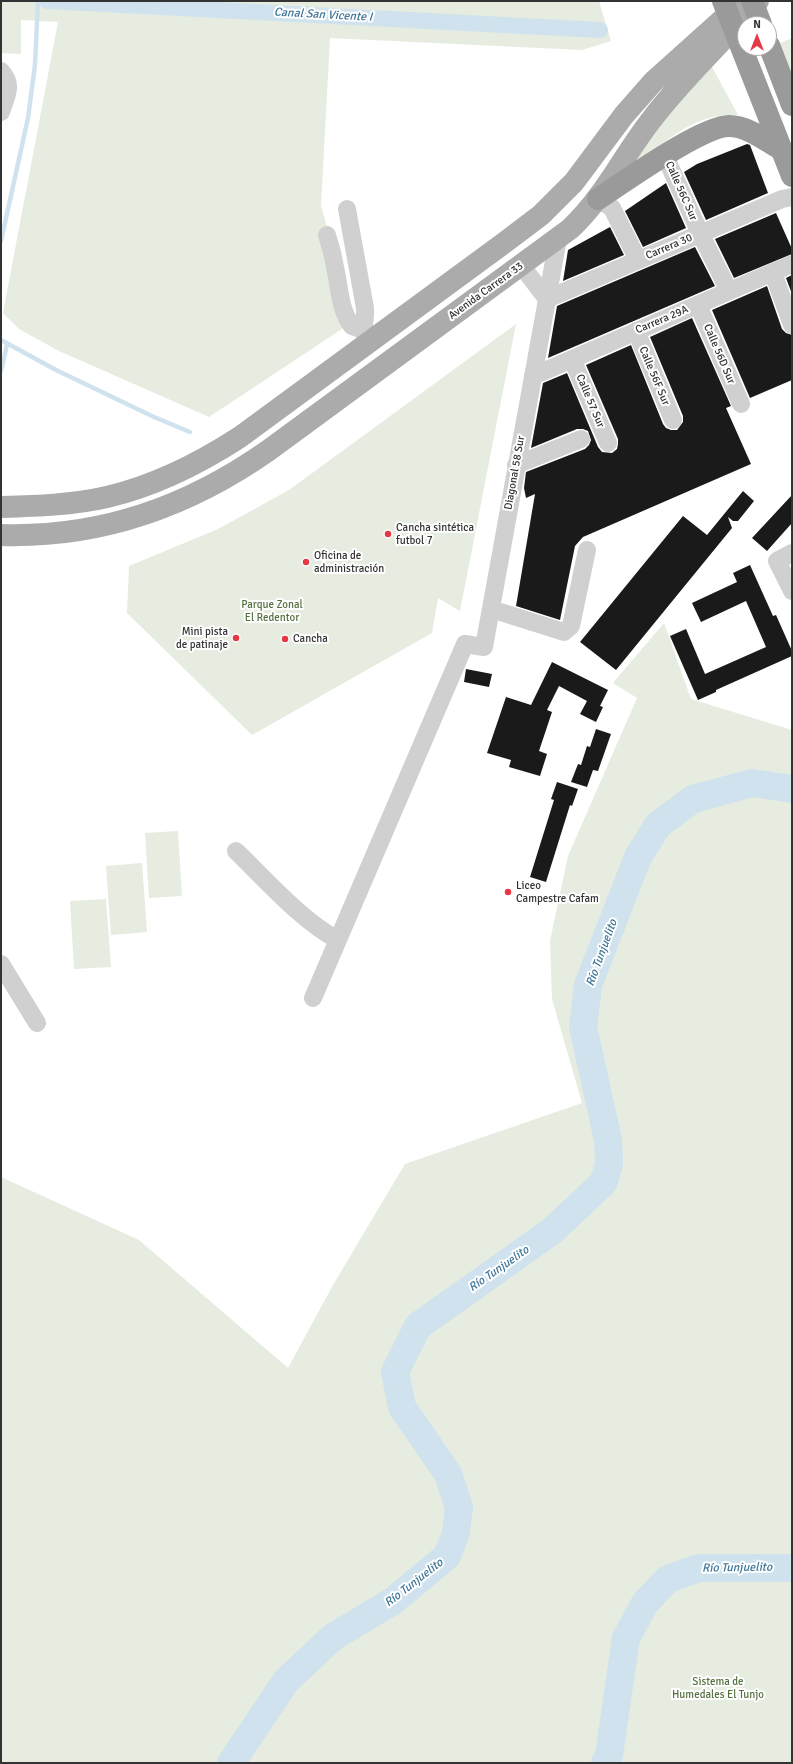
<!DOCTYPE html>
<meta charset="utf-8">
<style>
body{margin:0}
#map{position:relative;width:793px;height:1764px;overflow:hidden;background:#fff;font-family:Signika,sans-serif}
canvas{display:block}
.frame{position:absolute;inset:0;border:2px solid #333;pointer-events:none}
.north{position:absolute;left:737px;top:16px;width:40px;height:40px;box-sizing:border-box;background:#fff;border:1px solid #adadad;border-radius:50%;rotate:0deg;font-size:11px;font-weight:700;line-height:16px;text-align:center;color:#333}
.north::after{content:'';display:block;margin:auto;width:14px;height:18px;background:#e63946;clip-path:polygon(50% 0,100% 100%,50% 72%,0 100%)}
</style>
<div id="map">
<canvas width="793" height="1764"></canvas>
<div class="frame"></div>
<div class="north">N</div>
</div>
<script>
const g = document.querySelector('canvas').getContext('2d');
g.lineJoin = 'round';
function paint(path, color) { g.fillStyle = color; g.fill(path, 'evenodd'); }
function strokePath(path, color, width, dash) { g.strokeStyle = color; g.lineWidth = width; g.lineCap = dash ? 'butt' : 'round'; g.setLineDash(dash || []); g.stroke(path); }
function write(font, color, halo, rows, align = 'center') {
  g.font = font + ' Signika,sans-serif'; g.lineWidth = 4; g.setLineDash([]); g.textBaseline = 'middle'; g.strokeStyle = halo; g.fillStyle = color; for (const [text, x, y, turn = 0] of rows) {
    g.save(); g.translate(x, y); g.rotate((+turn || 0) * Math.PI / 180); g.textAlign = isNaN(turn) ? turn : align; if (halo) g.strokeText(text, 0, 0); g.fillText(text, 0, 0); g.restore();
  }
}
const green = new Path2D(`
 M 1,1 L 599,1 L 611,41 L 582,50 L 330,38 L 321,206 L 354,321 L 209,417 L 59,351 L 19,329 L 3,313 L 58,22 L 21,20 L 21,54 L 1,53 Z
 M 792,38 L 792,86 L 776,45 Z
 M 712,67 L 738,115 C 730,115 721,115 713,117 C 682,124 655,150 630,169 C 653,129 680,100 712,67 Z
 M 516,324 L 460,611 L 438,598 L 432,633 L 252,735 L 127,613 L 129,566 L 218,529 L 289,490 Z
 M 664,623 L 691,699 L 792,730 L 792,1763 L 1,1763 L 1,1177 L 139,1240 L 288,1368 L 333,1285 L 405,1164 L 582,1103 L 552,999 L 550,941 L 568,856 L 637,698 L 613,683 Z
 M 178,831 L 182,896 L 149,898 L 145,833 Z
 M 142,863 L 147,932 L 111,935 L 106,866 Z
 M 106,899 L 111,967 L 74,969 L 70,901 Z`);
const stream = new Path2D(`
 M 1,241 L 28,118 L 35,65 L 38,1
 M 1,340 L 56,370 L 154,417 L 190,432
 M 1,371 L 7,345`);
const canal = new Path2D(`
 M 47,1 L 600,30`);
const river = new Path2D(`
 M 231,1763 L 286,1681 L 333,1637 L 393,1601 L 447,1556 L 456,1533 L 459,1507 L 448,1474 L 402,1407 L 395,1372 L 418,1326 L 552,1231 L 604,1182 L 609,1163 L 608,1140 L 583,1027 L 588,985 L 638,857 L 658,825 L 693,799 L 752,783 L 792,789
 M 605,1763 L 609,1755 L 626,1638 L 645,1603 L 668,1579 L 699,1568 L 792,1568`);
const building = new Path2D(`
 M 747,144 L 750,145 L 768,193 L 706,220 L 684,172 L 697,164 Z
 M 666,183 L 686,228 L 643,247 L 625,211 Z
 M 776,213 L 792,249 L 792,254 L 734,278 L 715,239 Z
 M 610,227 L 624,255 L 563,281 L 568,250 Z
 M 695,247 L 715,286 L 548,358 L 557,306 Z
 M 792,275 L 792,294 L 786,278 Z
 M 767,286 L 782,329 L 786,333 L 792,335 L 792,380 L 750,398 L 712,310 Z
 M 692,318 L 731,406 L 726,408 L 751,464 L 583,537 L 575,546 L 560,620 L 516,606 L 535,494 L 526,498 L 524,488 L 526,472 L 585,449 L 589,445 L 591,440 L 588,431 L 583,429 L 577,429 L 531,448 L 543,383 L 567,373 L 598,447 L 602,452 L 612,453 L 617,449 L 618,444 L 618,439 L 586,365 L 631,345 L 663,424 L 666,428 L 671,430 L 677,430 L 683,422 L 683,416 L 650,337 Z
 M 743,491 L 754,501 L 738,521 L 733,521 L 728,517 L 732,528 L 616,670 L 580,642 L 683,516 L 707,535 Z
 M 792,495 L 792,523 L 767,551 L 752,538 Z
 M 750,565 L 773,616 L 776,615 L 792,651 L 792,656 L 716,690 L 716,692 L 698,700 L 670,636 L 686,629 L 705,674 L 766,647 L 746,601 L 701,622 L 692,603 L 737,582 L 733,573 Z
 M 552,662 L 608,690 L 600,706 L 603,707 L 596,722 L 580,714 L 587,701 L 559,686 L 547,710 L 552,712 L 539,751 L 547,754 L 540,776 L 509,767 L 511,760 L 487,753 L 506,697 L 531,705 Z
 M 466,669 L 492,674 L 489,687 L 464,682 Z
 M 596,729 L 611,734 L 598,771 L 593,770 L 587,787 L 571,782 L 578,764 L 581,765 L 587,746 L 590,747 Z
 M 557,782 L 578,789 L 572,806 L 570,805 L 546,882 L 530,877 L 554,800 L 551,799 Z`);
const minor = new Path2D(`
 M 1,71 C 14,85 6,96 1,112
 M 665,156 L 700,233 L 729,291
 M 598,199 L 612,208 L 638,260
 M 347,209 L 365,308 C 366,325 360,326 368,343
 M 327,235 C 331,247 334,259 336,272 C 340,291 340,310 352,326 L 363,330
 M 521,265 L 547,299 L 782,199 L 792,197
 M 773,273 L 792,325
 M 698,305 L 741,404
 M 636,331 L 673,420
 M 572,359 L 608,443
 M 533,376 L 792,264
 M 516,465 L 581,439
 M 792,553 L 777,561 L 792,591
 M 491,609 L 564,632 L 571,626 L 587,550
 M 236,851 C 266,880 302,921 338,940
 M 1,964 L 37,1023
 M 313,998 L 465,644 L 484,647 L 558,239`);
const major = new Path2D(`
 M 1,507 C 37,506 72,505 107,497 C 154,486 200,463 240,437 L 504,243 L 541,215 L 574,182 L 624,115 L 653,82 L 742,2
 M 1,535 C 101,538 188,507 269,450 L 570,229 C 605,196 623,156 652,119 C 684,77 724,41 758,1`);
const highway = new Path2D(`
 M 723,1 L 792,176
 M 752,1 L 761,24
 M 769,45 L 792,105
 M 598,199 C 624,182 702,126 729,126 C 748,126 766,141 782,150`);
const markers = [
 [388,534,4,"#e63946"],
 [306,562,4,"#e63946"],
 [236,638,4,"#e63946"],
 [285,639,4,"#e63946"],
 [508,892,4,"#e63946"]
];
const streetNames = [
 ["Calle 56C Sur",681,191,66],
 ["Carrera 30",669,247,-23],
 ["Avenida Carrera 33",486,291,-36],
 ["Carrera 29A",662,320,-23],
 ["Calle 56D Sur",719,354,67],
 ["Calle 56F Sur",654,376,67],
 ["Calle 57 Sur",590,401,67],
 ["Diagonal 58 Sur",515,473,-80]
];
const poiNames = [
 ["Cancha sintética",396,528],
 ["futbol 7",396,541],
 ["Oficina de",314,556],
 ["administración",314,569],
 ["Mini pista",228,632,"right"],
 ["de patinaje",228,645,"right"],
 ["Cancha",293,639],
 ["Liceo",516,886],
 ["Campestre Cafam",516,899]
];
const parkNames = [
 ["Parque Zonal",272,605],
 ["El Redentor",272,618],
 ["Sistema de",718,1682],
 ["Humedales El Tunjo",718,1695]
];
const waterNames = [
 ["Canal San Vicente I",323,15,3],
 ["Río Tunjuelito",602,953,-70],
 ["Río Tunjuelito",499,1269,-35],
 ["Río Tunjuelito",737,1568,-1],
 ["Río Tunjuelito",414,1583,-38]
];
paint(green, '#e6ecdf');
strokePath(stream, '#cfe2ee', 4.5);
strokePath(canal, '#cfe2ee', 16);
strokePath(river, '#cfe2ee', 28);
paint(building, '#1a1a1a');
strokePath(minor, '#d0d0d0', 18);
strokePath(major, '#ababab', 22);
strokePath(highway, '#9a9a9a', 22);
for (const [x, y, r, color] of markers) { const dot = new Path2D(); dot.arc(x, y, r, 0, 2 * Math.PI); g.fillStyle = color; g.fill(dot); strokePath(dot, '#fff', 1.5); }
write('11px', '#333', '#fff', streetNames);
write('11px', '#333', '#fff', poiNames, 'left');
write('11px', '#56703f', '#fff', parkNames);
write('italic 12px', '#3f7597', '#fff', waterNames);
</script>
